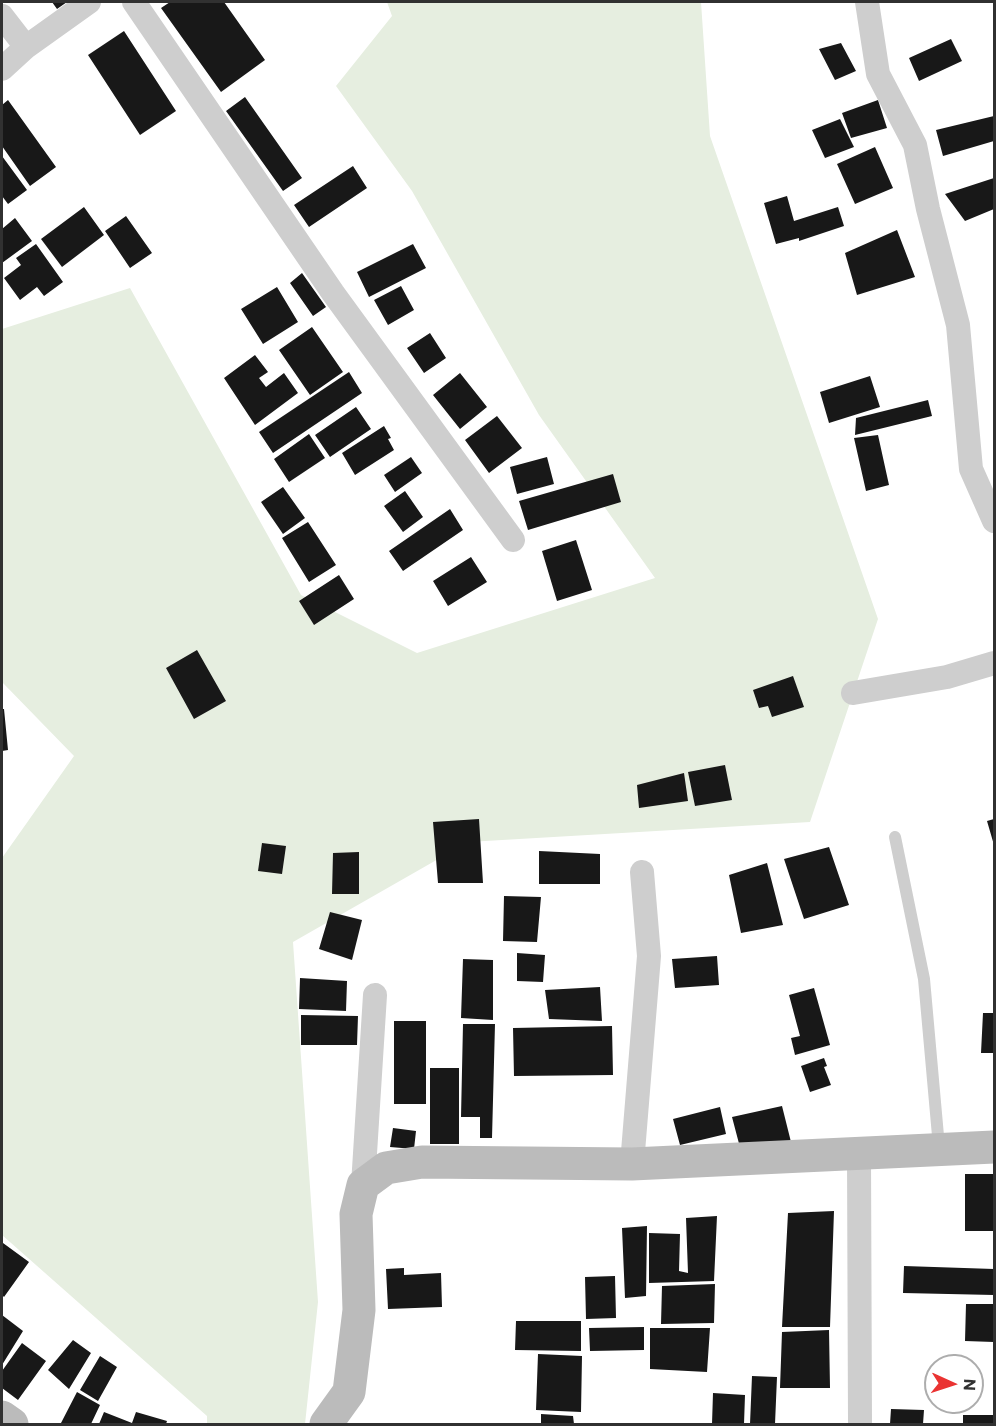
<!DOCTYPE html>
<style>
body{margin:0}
#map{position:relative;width:996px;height:1426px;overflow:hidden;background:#fff;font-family:Commissioner,sans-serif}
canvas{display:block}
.frame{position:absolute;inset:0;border:3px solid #313131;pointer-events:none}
.north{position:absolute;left:924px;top:1354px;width:60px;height:60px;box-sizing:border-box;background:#fff;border:2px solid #adadad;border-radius:50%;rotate:93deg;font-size:16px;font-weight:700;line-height:24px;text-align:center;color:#313131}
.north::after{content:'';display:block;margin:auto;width:21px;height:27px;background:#ea3332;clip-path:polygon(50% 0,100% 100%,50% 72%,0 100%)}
</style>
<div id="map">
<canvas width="996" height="1426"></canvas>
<div class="frame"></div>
<div class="north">N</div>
</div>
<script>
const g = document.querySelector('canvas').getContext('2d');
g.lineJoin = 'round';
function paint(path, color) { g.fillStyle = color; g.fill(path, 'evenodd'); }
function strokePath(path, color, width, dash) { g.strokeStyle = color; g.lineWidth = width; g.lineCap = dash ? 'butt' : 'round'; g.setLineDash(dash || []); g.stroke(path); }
const green = new Path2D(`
 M 387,2 L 701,2 L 710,136 L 878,619 L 810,822 L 468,842 L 293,942 L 318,1302 L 305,1424 L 207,1424 L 207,1416 L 2,1235 L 2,858 L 74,756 L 2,682 L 2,329 L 130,288 L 301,595 L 417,653 L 655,578 L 539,415 L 412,191 L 336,86 L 392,16 Z`);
const building = new Path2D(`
 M 52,2 L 67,2 L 57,9 Z
 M 170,2 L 224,2 L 265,60 L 221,92 L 161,8 Z
 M 124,31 L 176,111 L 140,135 L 88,55 Z
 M 951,39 L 962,61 L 919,81 L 909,58 Z
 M 841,43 L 856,71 L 835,80 L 819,49 Z
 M 245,97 L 302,178 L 283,191 L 226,111 Z
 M 8,100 L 56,167 L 30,186 L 2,146 L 2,105 Z
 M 878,100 L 887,128 L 851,138 L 842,113 Z
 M 994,116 L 994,141 L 943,156 L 936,130 Z
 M 840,119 L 854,147 L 825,158 L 812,130 Z
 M 875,147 L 893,188 L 855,204 L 837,164 Z
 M 2,156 L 27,190 L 8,204 L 2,196 Z
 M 353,166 L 367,188 L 309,227 L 294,205 Z
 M 994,178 L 994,209 L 965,221 L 945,194 Z
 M 787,196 L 794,221 L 838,207 L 844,226 L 799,241 L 799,238 L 776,244 L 764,203 Z
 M 84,207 L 104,235 L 62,267 L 41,239 Z
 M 126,216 L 152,253 L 130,268 L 105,231 Z
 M 15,218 L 32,241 L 2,263 L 2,229 Z
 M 897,230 L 915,277 L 857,295 L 845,253 Z
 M 36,244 L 63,282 L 44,296 L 37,287 L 20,300 L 4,278 L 21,265 L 16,258 Z
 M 413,244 L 426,268 L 369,297 L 357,272 Z
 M 302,273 L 326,307 L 313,316 L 290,283 Z
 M 401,286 L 414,310 L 388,325 L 374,300 Z
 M 277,287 L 298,322 L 263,344 L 241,309 Z
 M 312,327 L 343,372 L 310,395 L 279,350 Z
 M 430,333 L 446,358 L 424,373 L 407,348 Z
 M 255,355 L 268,372 L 259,378 L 266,387 L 284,373 L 298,393 L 255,425 L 224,378 Z
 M 349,372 L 362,393 L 273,453 L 259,432 Z
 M 460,373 L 487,407 L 460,429 L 433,395 Z
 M 870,376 L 880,407 L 829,423 L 820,392 Z
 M 928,400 L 932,416 L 855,435 L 856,418 Z
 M 356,407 L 371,429 L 330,457 L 315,435 Z
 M 497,416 L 522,448 L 489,473 L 465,440 Z
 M 384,426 L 391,438 L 388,439 L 394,450 L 355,475 L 342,453 Z
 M 309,434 L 325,458 L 289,482 L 274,459 Z
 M 878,435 L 889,485 L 866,491 L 854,438 Z
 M 411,457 L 422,473 L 395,492 L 384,475 Z
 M 547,457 L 554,484 L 517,494 L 510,467 Z
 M 613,474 L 621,502 L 528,530 L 519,501 Z
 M 283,487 L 305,518 L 283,534 L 261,502 Z
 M 405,491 L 423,517 L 403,532 L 384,506 Z
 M 450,509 L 463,530 L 403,571 L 389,551 Z
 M 308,522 L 336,565 L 309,582 L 282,538 Z
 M 576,540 L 592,590 L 557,601 L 542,551 Z
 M 471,557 L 487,582 L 448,606 L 433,581 Z
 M 339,575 L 354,599 L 314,625 L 299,601 Z
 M 197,650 L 226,701 L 194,719 L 166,668 Z
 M 793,676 L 804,707 L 772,717 L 768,706 L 759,708 L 753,690 Z
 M 2,709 L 4,709 L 8,750 L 2,751 Z
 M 725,765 L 732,800 L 695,806 L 688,772 Z
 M 684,773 L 688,801 L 639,808 L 637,785 Z
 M 479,819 L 483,883 L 438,883 L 433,822 Z
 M 994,819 L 994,845 L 987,821 Z
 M 262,843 L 286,846 L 282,874 L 258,871 Z
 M 829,847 L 849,905 L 804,919 L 784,859 Z
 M 539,851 L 600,854 L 600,884 L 539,884 Z
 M 359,852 L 359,894 L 332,894 L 333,853 Z
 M 767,863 L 783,925 L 741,933 L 729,875 Z
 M 504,896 L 541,897 L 537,942 L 503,941 Z
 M 330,912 L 362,920 L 352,960 L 319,949 Z
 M 517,953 L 545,955 L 543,982 L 517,981 Z
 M 717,956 L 719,985 L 675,988 L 672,959 Z
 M 463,959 L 493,960 L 493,1020 L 461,1018 Z
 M 300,978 L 347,981 L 346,1011 L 299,1009 Z
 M 600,987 L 602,1021 L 549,1019 L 545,990 Z
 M 814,988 L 830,1045 L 795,1055 L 791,1038 L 800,1036 L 789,995 Z
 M 983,1013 L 994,1013 L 994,1053 L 981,1053 Z
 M 301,1015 L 358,1016 L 357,1045 L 301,1045 Z
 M 394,1021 L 426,1021 L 426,1104 L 394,1104 Z
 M 463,1024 L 495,1024 L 492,1138 L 480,1138 L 480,1117 L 461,1117 Z
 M 612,1026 L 613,1075 L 514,1076 L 513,1028 Z
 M 824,1058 L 827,1066 L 824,1067 L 831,1085 L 810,1092 L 801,1066 Z
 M 430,1068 L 459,1068 L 459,1144 L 430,1144 Z
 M 782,1106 L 792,1146 L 742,1155 L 732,1117 Z
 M 720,1107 L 726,1134 L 680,1145 L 673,1119 Z
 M 393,1128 L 416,1131 L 414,1149 L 390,1147 Z
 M 965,1174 L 994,1174 L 994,1231 L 965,1231 Z
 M 834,1211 L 830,1327 L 782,1327 L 788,1213 Z
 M 717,1216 L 714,1281 L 649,1283 L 649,1233 L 680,1234 L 679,1271 L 688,1273 L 686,1218 Z
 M 647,1226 L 646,1296 L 625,1298 L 622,1228 Z
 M 3,1243 L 29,1262 L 4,1297 L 2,1295 Z
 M 904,1266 L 994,1269 L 994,1295 L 903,1293 Z
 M 404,1268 L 404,1275 L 441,1273 L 442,1307 L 388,1309 L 386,1269 Z
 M 615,1276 L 616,1318 L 586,1319 L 585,1277 Z
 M 715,1284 L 714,1323 L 661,1324 L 662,1286 Z
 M 966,1304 L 994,1304 L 994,1342 L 965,1341 Z
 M 2,1315 L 23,1331 L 2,1365 Z
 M 516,1321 L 581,1321 L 581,1351 L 515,1350 Z
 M 644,1327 L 644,1350 L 590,1351 L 589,1328 Z
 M 650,1328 L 710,1328 L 707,1372 L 650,1369 Z
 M 829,1330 L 830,1388 L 780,1388 L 782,1332 Z
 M 73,1340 L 91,1353 L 69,1389 L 48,1370 Z
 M 22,1343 L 46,1361 L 18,1400 L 2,1388 L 2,1371 Z
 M 538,1354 L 582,1356 L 581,1412 L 536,1410 Z
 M 100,1356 L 117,1367 L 98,1401 L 80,1390 Z
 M 752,1376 L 777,1377 L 775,1424 L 750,1424 Z
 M 77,1392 L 100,1405 L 91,1424 L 63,1424 L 61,1423 Z
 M 713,1393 L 745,1395 L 744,1424 L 712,1424 Z
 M 891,1409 L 924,1410 L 923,1424 L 890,1424 Z
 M 104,1412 L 132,1423 L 136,1412 L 167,1421 L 166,1424 L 99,1424 Z
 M 541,1414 L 573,1416 L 574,1424 L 541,1424 Z
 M 963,1415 L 994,1415 L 994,1424 L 963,1424 Z`);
const lane = new Path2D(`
 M 895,837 L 924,979 L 939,1147`);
const street = new Path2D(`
 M 134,2 L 333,293 L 513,540
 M 867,2 L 878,74 L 915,145 L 928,209 L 958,325 L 971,469 L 994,521
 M 2,16 L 26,47
 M 2,69 L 26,47 L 89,2
 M 853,693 L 947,677 L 994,663
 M 859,1155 L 860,1424
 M 632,1164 L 649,956 L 642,872
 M 363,1185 L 375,995`);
const secondary = new Path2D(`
 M 2,1417 L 12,1424
 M 326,1424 L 349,1392 L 359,1310 L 356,1214 L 363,1185 L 386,1168 L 422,1162 L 632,1164 L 994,1147`);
paint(green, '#e6eee0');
paint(building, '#181818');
strokePath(lane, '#cecece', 12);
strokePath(street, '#cecece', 24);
strokePath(secondary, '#bbb', 33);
</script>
